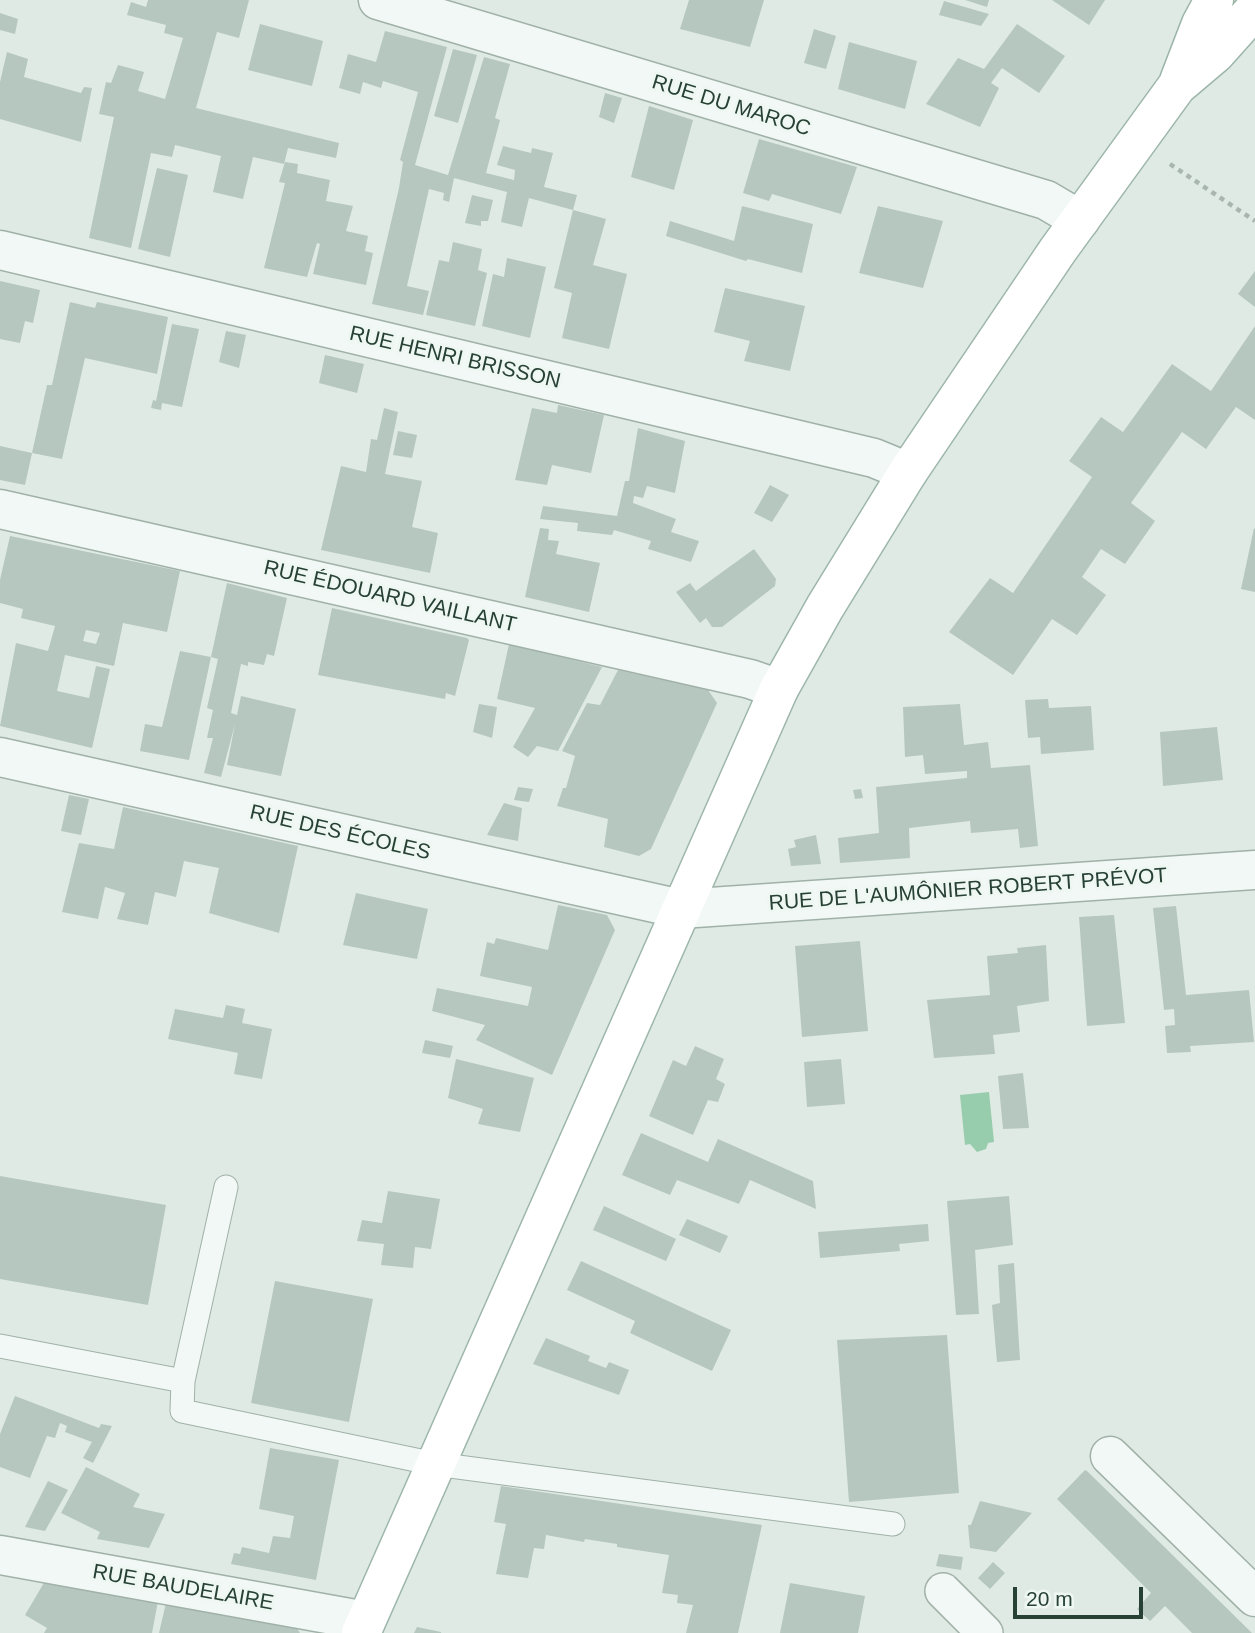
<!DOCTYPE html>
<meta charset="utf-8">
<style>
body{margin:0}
#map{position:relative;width:1255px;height:1633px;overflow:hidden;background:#dfeae4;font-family:Arial,sans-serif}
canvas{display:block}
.scale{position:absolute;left:1013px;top:1587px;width:130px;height:32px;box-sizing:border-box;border:4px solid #274235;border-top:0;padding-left:9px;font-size:21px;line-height:24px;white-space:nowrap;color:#274235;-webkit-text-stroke:5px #eff7f3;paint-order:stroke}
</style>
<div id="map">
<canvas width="1255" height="1633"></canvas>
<div class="scale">20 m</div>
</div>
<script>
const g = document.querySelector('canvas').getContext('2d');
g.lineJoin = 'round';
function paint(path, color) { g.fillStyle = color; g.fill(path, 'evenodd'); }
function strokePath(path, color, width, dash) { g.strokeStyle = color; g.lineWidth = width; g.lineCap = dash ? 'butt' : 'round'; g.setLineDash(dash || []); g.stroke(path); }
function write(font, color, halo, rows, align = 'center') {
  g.font = font + ' Arial,sans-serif'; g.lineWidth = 6; g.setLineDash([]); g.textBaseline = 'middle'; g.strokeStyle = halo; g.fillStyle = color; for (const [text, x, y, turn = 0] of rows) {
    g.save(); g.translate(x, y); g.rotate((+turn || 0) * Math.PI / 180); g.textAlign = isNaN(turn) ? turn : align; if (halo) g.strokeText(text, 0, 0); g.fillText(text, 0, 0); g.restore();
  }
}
const water = new Path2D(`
 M 989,1092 L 994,1142 L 988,1143 L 986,1149 L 977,1152 L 970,1144 L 965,1145 L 960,1095 Z`);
const building = new Path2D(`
 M 148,0 L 249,0 L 239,38 L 217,32 L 196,108 L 339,143 L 336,158 L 288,148 L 284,164 L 253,157 L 243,199 L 213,192 L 221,156 L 175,145 L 172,157 L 151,153 L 131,248 L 89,238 L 114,117 L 99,114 L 106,82 L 111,83 L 118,65 L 144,72 L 138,91 L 165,99 L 183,38 L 164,33 L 166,25 L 127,15 L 131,2 L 146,7 Z
 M 689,0 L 764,0 L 750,47 L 680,29 Z
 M 965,0 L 989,0 L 987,7 Z
 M 1052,0 L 1105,0 L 1089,25 Z
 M 944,1 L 989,14 L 981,26 L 939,15 Z
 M 0,13 L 18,19 L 15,34 L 0,30 Z
 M 260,24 L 323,41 L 312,86 L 248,70 Z
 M 1017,24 L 1065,56 L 1039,93 L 1002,68 L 991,83 L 999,88 L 980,127 L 926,104 L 958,58 L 984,69 Z
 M 814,29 L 836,36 L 826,69 L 804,63 Z
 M 385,31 L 447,47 L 415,165 L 448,175 L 484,57 L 510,64 L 495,118 L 500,120 L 486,173 L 514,180 L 515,170 L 497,165 L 503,146 L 531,153 L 532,148 L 553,153 L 544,187 L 577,195 L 573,210 L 529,198 L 522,227 L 501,222 L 507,192 L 454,178 L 449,202 L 443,200 L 444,193 L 429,189 L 407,286 L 429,291 L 423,315 L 372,304 L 399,188 L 403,162 L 400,160 L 418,92 L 383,81 L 381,88 L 363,82 L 360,94 L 339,88 L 348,54 L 376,62 Z
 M 849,42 L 917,61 L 905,109 L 838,89 Z
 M 453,49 L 477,55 L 458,123 L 434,116 Z
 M 7,52 L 28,59 L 24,77 L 81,93 L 84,87 L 92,88 L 81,142 L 0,119 L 0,82 Z
 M 605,93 L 622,98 L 614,123 L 599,117 Z
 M 649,106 L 693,120 L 674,190 L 631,177 Z
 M 759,139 L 857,167 L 841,214 L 772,194 L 769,201 L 743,193 Z
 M 285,162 L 298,164 L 297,173 L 330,180 L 326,201 L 353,206 L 346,231 L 368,236 L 365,251 L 373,253 L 366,285 L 313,274 L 320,244 L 317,243 L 307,277 L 264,268 L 285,183 L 279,182 Z
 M 157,168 L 188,175 L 170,257 L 138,249 Z
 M 472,195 L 493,200 L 488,221 L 481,221 L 481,226 L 465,223 Z
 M 742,206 L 813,224 L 802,273 L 748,259 L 746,261 L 666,236 L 670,221 L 734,241 Z
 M 878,206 L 943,221 L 923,288 L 859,273 Z
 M 573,210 L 606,219 L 593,265 L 627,274 L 609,349 L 562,338 L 572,293 L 554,288 Z
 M 453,242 L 482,249 L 478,270 L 487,273 L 475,326 L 426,315 L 439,260 L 449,262 Z
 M 507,258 L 546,267 L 530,338 L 482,326 L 493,274 L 504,277 Z
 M 1255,271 L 1255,307 L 1238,294 Z
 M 0,281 L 40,290 L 33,323 L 25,321 L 20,343 L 0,339 Z
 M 725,288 L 805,306 L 790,371 L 744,361 L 750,341 L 714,332 Z
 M 70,302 L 95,308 L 97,302 L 168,317 L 157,374 L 85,358 L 62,459 L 32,453 L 47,385 L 52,385 Z
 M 172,324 L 199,329 L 182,407 L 162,403 L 161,410 L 151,408 L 153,400 L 156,401 Z
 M 1255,326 L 1255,420 L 1236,407 L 1206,449 L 1182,432 L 1131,503 L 1155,521 L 1125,564 L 1101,549 L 1082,577 L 1106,595 L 1077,635 L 1052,619 L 1013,675 L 949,632 L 990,578 L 1013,593 L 1092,477 L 1069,461 L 1101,417 L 1123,432 L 1172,364 L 1211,391 Z
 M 226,331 L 246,335 L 239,368 L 219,362 Z
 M 325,355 L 364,364 L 357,393 L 319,383 Z
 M 558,405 L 604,415 L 591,473 L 552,465 L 547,485 L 515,480 L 532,408 L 557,413 Z
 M 384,408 L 398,412 L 385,474 L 422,481 L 412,527 L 438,533 L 430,573 L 321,550 L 341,466 L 366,472 L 371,439 L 377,440 Z
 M 638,428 L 685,441 L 675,493 L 647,486 L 643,498 L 634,496 L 633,503 L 676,519 L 671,532 L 699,541 L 691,562 L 648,549 L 651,541 L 614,530 L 612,535 L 577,531 L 578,523 L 540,519 L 543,506 L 617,516 L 625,481 L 629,481 Z
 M 398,431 L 417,435 L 412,458 L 393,455 Z
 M 0,446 L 32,453 L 25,485 L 0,480 Z
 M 770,485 L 789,495 L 772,522 L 754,513 Z
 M 540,528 L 549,529 L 548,540 L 559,541 L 556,554 L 600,563 L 589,612 L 525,597 Z
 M 1254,528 L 1255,529 L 1255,592 L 1241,589 Z
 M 10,536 L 180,571 L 167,632 L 123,623 L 114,666 L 65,655 L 57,691 L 89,698 L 96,666 L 110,669 L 92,748 L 0,726 L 16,643 L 48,651 L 55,626 L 21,618 L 23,609 L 0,603 L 0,580 ZM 86,630 L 100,633 L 96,644 L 83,641 Z
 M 754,549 L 776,579 L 775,586 L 722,627 L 712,627 L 706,618 L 700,623 L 676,592 L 690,583 L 696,591 Z
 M 227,583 L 287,598 L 274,656 L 267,654 L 264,665 L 248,662 L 248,666 L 241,664 L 231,713 L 237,715 L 241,696 L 296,709 L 281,776 L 227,765 L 235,724 L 221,777 L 204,773 L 213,738 L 207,738 L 213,710 L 207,708 L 218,659 L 211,657 L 189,760 L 140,751 L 145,724 L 162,727 L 180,651 L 211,657 Z
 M 332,608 L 467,638 L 469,640 L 455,696 L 446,693 L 445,699 L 318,675 Z
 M 509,644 L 602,667 L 558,751 L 537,746 L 528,757 L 513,747 L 535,708 L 497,699 Z
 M 618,670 L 708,690 L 717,703 L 651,849 L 639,856 L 604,847 L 608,819 L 557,806 L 563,788 L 566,788 L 575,756 L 562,751 L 587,703 L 600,705 Z
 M 1048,699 L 1049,708 L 1091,706 L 1094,750 L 1041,754 L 1040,737 L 1028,738 L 1025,700 Z
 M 479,704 L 497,707 L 492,738 L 473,732 Z
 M 960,704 L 964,745 L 988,742 L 991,768 L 1030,765 L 1038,846 L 1020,848 L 1018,829 L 971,833 L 970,821 L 909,828 L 910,858 L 840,863 L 838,838 L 879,833 L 876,787 L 967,778 L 967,771 L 925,774 L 923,755 L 905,757 L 903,707 Z
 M 1217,727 L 1223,780 L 1163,786 L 1160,732 Z
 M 518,787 L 533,789 L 529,802 L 514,800 Z
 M 861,789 L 863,798 L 855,799 L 853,790 Z
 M 69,795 L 89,799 L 81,835 L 61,831 Z
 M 504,803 L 522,808 L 518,841 L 487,835 Z
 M 123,807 L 298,846 L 279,933 L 209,913 L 219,868 L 184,861 L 176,897 L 155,892 L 148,925 L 117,919 L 125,893 L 105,887 L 98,919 L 62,912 L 79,843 L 114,849 Z
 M 816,835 L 821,864 L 791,866 L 788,849 L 796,847 L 794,840 Z
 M 356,893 L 428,909 L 417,959 L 343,945 Z
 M 558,905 L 607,915 L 615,930 L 552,1075 L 476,1040 L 485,1025 L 432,1011 L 437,988 L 528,1006 L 532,987 L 480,976 L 487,942 L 494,944 L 496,938 L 548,950 Z
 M 1176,906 L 1186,995 L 1249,990 L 1254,1042 L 1190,1046 L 1191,1052 L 1167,1053 L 1165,1026 L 1175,1025 L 1174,1009 L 1164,1010 L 1153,908 Z
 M 1114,915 L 1125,1023 L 1087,1026 L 1079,917 Z
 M 860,941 L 868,1031 L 802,1037 L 795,946 Z
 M 1046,945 L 1049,1001 L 1017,1006 L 1020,1032 L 993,1035 L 995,1054 L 934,1058 L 927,1000 L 990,995 L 987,956 L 1018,953 L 1017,948 Z
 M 226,1005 L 245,1009 L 242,1023 L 272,1029 L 262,1079 L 234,1074 L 238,1053 L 168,1039 L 175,1009 L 223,1018 Z
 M 425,1040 L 453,1046 L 450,1058 L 422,1053 Z
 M 695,1046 L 724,1059 L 716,1079 L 725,1084 L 718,1102 L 708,1100 L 693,1135 L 649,1116 L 673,1060 L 686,1066 Z
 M 456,1059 L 534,1078 L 520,1132 L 478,1124 L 483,1109 L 448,1098 Z
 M 841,1059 L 845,1104 L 807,1107 L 804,1062 Z
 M 1023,1073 L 1029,1128 L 1003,1129 L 998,1076 Z
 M 641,1133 L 708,1162 L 718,1139 L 813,1181 L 816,1209 L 750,1180 L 739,1204 L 677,1180 L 670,1195 L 622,1175 Z
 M 0,1176 L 166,1205 L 148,1305 L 0,1279 Z
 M 388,1191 L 440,1199 L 431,1249 L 415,1247 L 413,1268 L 381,1265 L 384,1244 L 357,1241 L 362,1220 L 382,1223 Z
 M 1009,1196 L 1013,1245 L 975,1250 L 979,1314 L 956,1315 L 947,1201 Z
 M 604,1206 L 676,1239 L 666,1261 L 593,1230 Z
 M 687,1219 L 728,1236 L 720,1253 L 679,1235 Z
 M 928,1224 L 929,1241 L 899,1244 L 900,1251 L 820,1258 L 818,1232 Z
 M 581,1261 L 731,1330 L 712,1371 L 630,1333 L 635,1321 L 567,1290 Z
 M 1014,1263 L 1020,1360 L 997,1362 L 992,1305 L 1000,1303 L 998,1265 Z
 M 275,1281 L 373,1299 L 349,1422 L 251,1403 Z
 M 947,1335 L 959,1493 L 849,1502 L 837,1340 Z
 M 546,1338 L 590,1356 L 588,1361 L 606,1368 L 609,1362 L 629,1370 L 619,1395 L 533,1364 Z
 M 15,1396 L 99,1428 L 101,1424 L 112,1426 L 93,1463 L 83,1458 L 92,1442 L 65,1432 L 67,1426 L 60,1423 L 55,1438 L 47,1436 L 30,1478 L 0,1467 L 0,1434 Z
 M 270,1448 L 339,1460 L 316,1580 L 231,1564 L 234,1553 L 240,1554 L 242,1547 L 269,1553 L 273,1536 L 290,1538 L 294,1516 L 259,1509 Z
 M 86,1467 L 140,1494 L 133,1507 L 165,1514 L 149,1548 L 97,1539 L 100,1532 L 61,1513 Z
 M 1085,1470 L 1087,1471 L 1252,1633 L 1192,1633 L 1165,1606 L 1150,1621 L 1137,1609 L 1151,1593 L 1057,1499 Z
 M 48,1481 L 68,1490 L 45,1531 L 25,1527 Z
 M 501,1486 L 762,1525 L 738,1633 L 686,1633 L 693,1605 L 677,1603 L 678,1595 L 662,1593 L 669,1555 L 617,1547 L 617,1544 L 585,1539 L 584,1542 L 546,1535 L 544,1549 L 534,1548 L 528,1578 L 496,1574 L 506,1524 L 494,1522 Z
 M 980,1501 L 1032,1513 L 996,1552 L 970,1548 L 968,1525 L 971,1525 Z
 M 939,1554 L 963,1557 L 961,1570 L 936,1566 Z
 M 993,1562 L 1005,1573 L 990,1589 L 978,1578 Z
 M 45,1581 L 158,1601 L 152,1633 L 44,1633 L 47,1628 L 25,1615 Z
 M 790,1583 L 865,1596 L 858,1633 L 780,1633 Z
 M 166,1603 L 296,1627 L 300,1633 L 159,1633 Z
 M 417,1627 L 441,1632 L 441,1633 L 414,1633 Z`);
const path = new Path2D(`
 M 1170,164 L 1255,221`);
const service = new Path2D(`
 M 226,1187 L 183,1381 L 182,1411 L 435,1464 L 893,1524
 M 0,1346 L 183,1381`);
const pedestrian = new Path2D(`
 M 943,1591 L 985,1633`);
const minor = new Path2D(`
 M 378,0 L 1046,200 L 1080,220
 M 0,250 L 874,458 L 908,472
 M 0,509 L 750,679 L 779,689
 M 0,757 L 681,909 L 1255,870
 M 1110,1456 L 1255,1597
 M 0,1555 L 366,1621`);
const primary = new Path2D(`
 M 1179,81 L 1201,24 L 1214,0
 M 361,1633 L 779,689 L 825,607 L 908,472 L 1058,250 L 1177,86 L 1216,53 L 1255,9`);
const streetNames = [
 ["RUE DU MAROC",731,106,17],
 ["RUE HENRI BRISSON",455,358,13],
 ["RUE ÉDOUARD VAILLANT",390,597,13],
 ["RUE DES ÉCOLES",340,833,13],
 ["RUE DE L'AUMÔNIER ROBERT PRÉVOT",968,890,-4],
 ["RUE BAUDELAIRE",183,1588,10]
];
paint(water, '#97cdac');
paint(building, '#b6c7bf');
strokePath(service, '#a0b1a8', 25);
strokePath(pedestrian, '#a0b1a8', 38);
strokePath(minor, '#a0b1a8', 41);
strokePath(primary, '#9db6aa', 41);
strokePath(path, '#a9b6b0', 4.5, [5, 5]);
strokePath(service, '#f2f8f5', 23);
strokePath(pedestrian, '#f2f8f5', 35);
strokePath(minor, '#f2f8f5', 38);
strokePath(primary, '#fff', 38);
write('21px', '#274235', '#eff7f3', streetNames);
</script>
